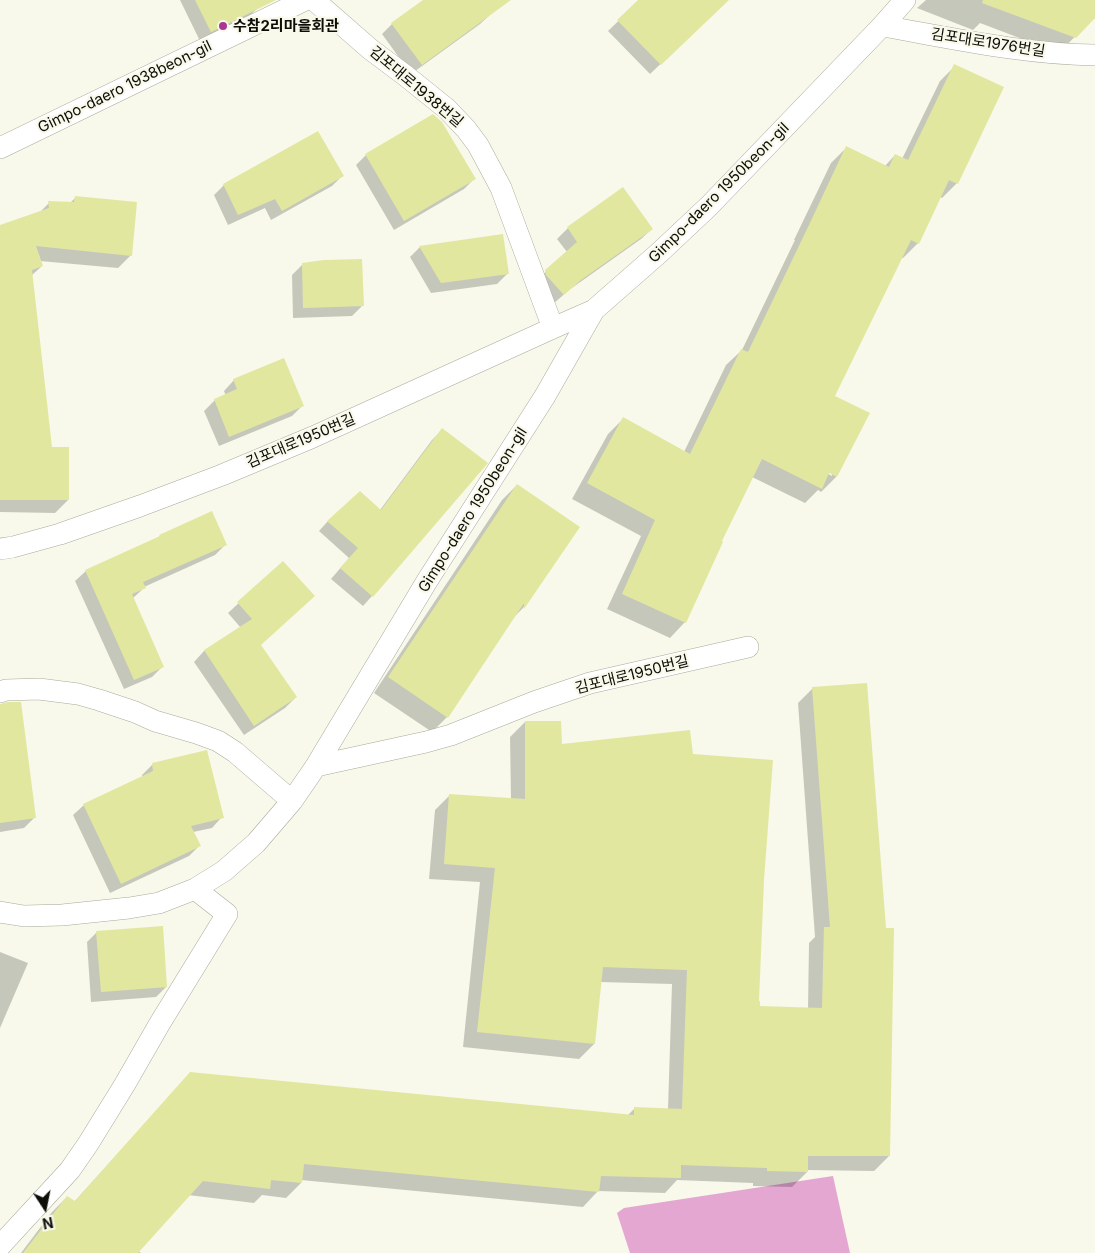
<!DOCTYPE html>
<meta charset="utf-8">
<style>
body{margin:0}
#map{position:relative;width:1095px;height:1253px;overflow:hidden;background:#f8f9ea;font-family:Inter,sans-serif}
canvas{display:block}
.north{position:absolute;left:20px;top:1183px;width:50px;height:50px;-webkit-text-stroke:4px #f8f9ea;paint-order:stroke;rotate:169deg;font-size:14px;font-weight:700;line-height:20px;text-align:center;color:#0e0e09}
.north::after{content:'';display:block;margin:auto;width:18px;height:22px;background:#0e0e09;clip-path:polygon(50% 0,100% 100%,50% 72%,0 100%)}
</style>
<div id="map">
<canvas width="1095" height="1253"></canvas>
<div class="north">N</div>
</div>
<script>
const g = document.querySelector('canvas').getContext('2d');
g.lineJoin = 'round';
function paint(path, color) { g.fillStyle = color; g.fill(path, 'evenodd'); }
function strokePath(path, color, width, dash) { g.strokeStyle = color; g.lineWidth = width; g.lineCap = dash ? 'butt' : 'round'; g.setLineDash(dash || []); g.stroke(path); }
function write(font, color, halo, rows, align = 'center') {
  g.font = font + ' Inter,"Noto Sans KR",sans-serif'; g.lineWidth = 4.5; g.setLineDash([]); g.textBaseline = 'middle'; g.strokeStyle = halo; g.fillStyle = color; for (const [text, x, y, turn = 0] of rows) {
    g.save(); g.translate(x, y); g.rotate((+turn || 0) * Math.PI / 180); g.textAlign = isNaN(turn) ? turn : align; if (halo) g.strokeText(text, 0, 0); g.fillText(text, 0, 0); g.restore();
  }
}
const forest = new Path2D(`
 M 833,1176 L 850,1253 L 630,1253 L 617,1213 L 624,1208 Z`);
const shadow = new Path2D(`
 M 180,0 L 254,0 L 258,8 L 247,18 L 200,41 Z
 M 425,0 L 481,0 L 491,14 L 480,24 L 411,74 L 382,34 L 392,24 Z
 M 640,0 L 728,0 L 650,74 L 608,31 Z
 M 926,0 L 1095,0 L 1095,16 L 1059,53 L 980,23 L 973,30 L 917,8 Z
 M 955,66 L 957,183 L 942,198 L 940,197 L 918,243 L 903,258 L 901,258 L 833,396 L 868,413 L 836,477 L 821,492 L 818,490 L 805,503 L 752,477 L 720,542 L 685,622 L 670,638 L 607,609 L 641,536 L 572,499 L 608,434 L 623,419 L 684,452 L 726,365 L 742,350 L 795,240 L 794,240 L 831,163 L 846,148 L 885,166 L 895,155 L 902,159 L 940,81 ZM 823,471 L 832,473 L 832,476 Z
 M 366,155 L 474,179 L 464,189 L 394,230 L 356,165 Z
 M 342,176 L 332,186 L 271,220 L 265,208 L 228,225 L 214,195 L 224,185 Z
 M 623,189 L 652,229 L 641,239 L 569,290 L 553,304 L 535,282 L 567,252 L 557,239 L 568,228 Z
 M 75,198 L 131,255 L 118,268 L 40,261 L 42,266 L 31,276 L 51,448 L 68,500 L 55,513 L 0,512 L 0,227 L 39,213 L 49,203 L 70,203 Z
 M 420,247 L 508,273 L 497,284 L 431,293 L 410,257 Z
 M 303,264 L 362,306 L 352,316 L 293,318 L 292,275 Z
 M 234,380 L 303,405 L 292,416 L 219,446 L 204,411 L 215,400 L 226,396 L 224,391 Z
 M 442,430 L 372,596 L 363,606 L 331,579 L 349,558 L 319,531 L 328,521 L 380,510 L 432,440 Z
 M 517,485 L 578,527 L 523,608 L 511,620 L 447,717 L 432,732 L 374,693 L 502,500 Z
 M 160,536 L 226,544 L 215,555 L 144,587 L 144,588 L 132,599 L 163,666 L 152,677 L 124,689 L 75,581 L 86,571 L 156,539 Z
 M 283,562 L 260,645 L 296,697 L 285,708 L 244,735 L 194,662 L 204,651 L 241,628 L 228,613 Z
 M 813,688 L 889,1156 L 874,1171 L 807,1170 L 807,1172 L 792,1187 L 753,1186 L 753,1183 L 677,1180 L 665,1193 L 598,1191 L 583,1207 L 301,1180 L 301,1183 L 286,1198 L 262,1195 L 254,1203 L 188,1195 L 138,1251 L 141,1253 L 21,1253 L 52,1212 L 67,1197 L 74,1202 L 176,1089 L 627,1116 L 635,1108 L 668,1109 L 672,984 L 600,982 L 594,1044 L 579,1059 L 463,1047 L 480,882 L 429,879 L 435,810 L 450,795 L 511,799 L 510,737 L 525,722 L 560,745 L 692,756 L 763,880 L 758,1002 L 759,1007 L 808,1009 L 809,943 L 815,937 L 798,703 Z
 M 0,725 L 34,818 L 24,828 L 0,832 Z
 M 206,752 L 222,817 L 212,828 L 193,832 L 199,846 L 189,856 L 110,893 L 73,815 L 84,805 L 142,777 L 142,775 L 152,765 Z
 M 97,932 L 166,987 L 156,997 L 91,1002 L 87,942 Z
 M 0,952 L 28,963 L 0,1028 Z`);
const building = new Path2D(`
 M 195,0 L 276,0 L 211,32 Z
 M 423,0 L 511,0 L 422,65 L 391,23 Z
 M 638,0 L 729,0 L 661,65 L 617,20 Z
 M 983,0 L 1095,0 L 1095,18 L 1076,38 L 982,3 Z
 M 954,64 L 1004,87 L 958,184 L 949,180 L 919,244 L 911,240 L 835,396 L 870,413 L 837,477 L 829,473 L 822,489 L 762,459 L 722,541 L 723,542 L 686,623 L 622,594 L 655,520 L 587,483 L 623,417 L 690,454 L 741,349 L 748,352 L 809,225 L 846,146 L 889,167 L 895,154 L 908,160 Z
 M 433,114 L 442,122 L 476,179 L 404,221 L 365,154 Z
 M 318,131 L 344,176 L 282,211 L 275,199 L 238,215 L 223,184 Z
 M 623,187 L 653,229 L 581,280 L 564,295 L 546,275 L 545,270 L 577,242 L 567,227 Z
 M 75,196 L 137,202 L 132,256 L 36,246 L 43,266 L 32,270 L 52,447 L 69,447 L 69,500 L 0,500 L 0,225 L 49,208 L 48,201 L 74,202 Z
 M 503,234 L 509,274 L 441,283 L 419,246 Z
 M 362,259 L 364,306 L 303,308 L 302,263 L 324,260 Z
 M 284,358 L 304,406 L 229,437 L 214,399 L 237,389 L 233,379 Z
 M 442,428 L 488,463 L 373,597 L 340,568 L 358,548 L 327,521 L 360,491 L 381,510 Z
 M 517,484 L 580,527 L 524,609 L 524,603 L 448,718 L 388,677 Z
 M 212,511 L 227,545 L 143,582 L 146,588 L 132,594 L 164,667 L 134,680 L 85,570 L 160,536 L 159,535 Z
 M 283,561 L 315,596 L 261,645 L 297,697 L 254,726 L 204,650 L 252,619 L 237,602 Z
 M 867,683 L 886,928 L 894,928 L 890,1156 L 808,1156 L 808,1172 L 767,1171 L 767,1168 L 681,1165 L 681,1178 L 601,1176 L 599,1192 L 304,1164 L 302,1183 L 271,1180 L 270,1189 L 203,1181 L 138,1253 L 23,1253 L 67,1196 L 75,1201 L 190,1072 L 634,1115 L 634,1107 L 682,1109 L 687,970 L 603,967 L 595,1044 L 477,1032 L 495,868 L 444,864 L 449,794 L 525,799 L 525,721 L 561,721 L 562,744 L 690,730 L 693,754 L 773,760 L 764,880 L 759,1001 L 760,1001 L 760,1006 L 822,1008 L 824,927 L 830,927 L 812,687 Z
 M 8,702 L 21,702 L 36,818 L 0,823 L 0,704 Z
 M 207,750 L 224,818 L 191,826 L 201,846 L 121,884 L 83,804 L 153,771 L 152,763 Z
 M 163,926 L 167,987 L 101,992 L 96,931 Z`);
const lane = new Path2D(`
 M 314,0 L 370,49 L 406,76 L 447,109 L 466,129 L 478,145 L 501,188 L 553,328
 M 882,26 C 952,38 1023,54 1095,55
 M 0,148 L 305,0
 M 0,549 L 13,547 L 60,534 L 140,506 L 222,475 L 313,437 L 553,328 L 594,310
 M 0,692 L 6,690 L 39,689 L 78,694 L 99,700 L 135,712 L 155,721 L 196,733 L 218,741 L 235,752 L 292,801
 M 316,766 L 426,742 L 451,735 L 534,702 L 590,683 L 748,647
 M 0,912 L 24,916 L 62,915 L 129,908 L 159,903 L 195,889 L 224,871 L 256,843 L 292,801 L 316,766 L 427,581 L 545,396 L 594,310 L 659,253 L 709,206 L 882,26 L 905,0
 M 0,1246 L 70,1170 L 88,1144 L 125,1084 L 160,1023 L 227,914 L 195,889`);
const markers = [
 [223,26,5,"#aa3792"]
];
const poiNames = [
 ["수참2리마을회관",233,26]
];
const streetNames = [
 ["김포대로1976번길",988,43,9],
 ["Gimpo-daero 1938beon-gil",125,87,-26],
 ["김포대로1938번길",416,87,40],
 ["Gimpo-daero 1950beon-gil",719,193,-45],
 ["김포대로1950번길",301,441,-23],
 ["Gimpo-daero 1950beon-gil",473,510,-58],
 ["김포대로1950번길",632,675,-14]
];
paint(forest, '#e3a7d2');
paint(shadow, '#0003');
paint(building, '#e2e7a0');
strokePath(lane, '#a8aa9b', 22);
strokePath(lane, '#fff', 21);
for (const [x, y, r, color] of markers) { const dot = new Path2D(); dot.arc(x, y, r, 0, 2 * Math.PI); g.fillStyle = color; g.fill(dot); strokePath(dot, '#f8f9ea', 2); }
write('bold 15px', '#0e0e09', '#f8f9ea', poiNames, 'left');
write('15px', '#0e0e09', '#f8f9ea', streetNames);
</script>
